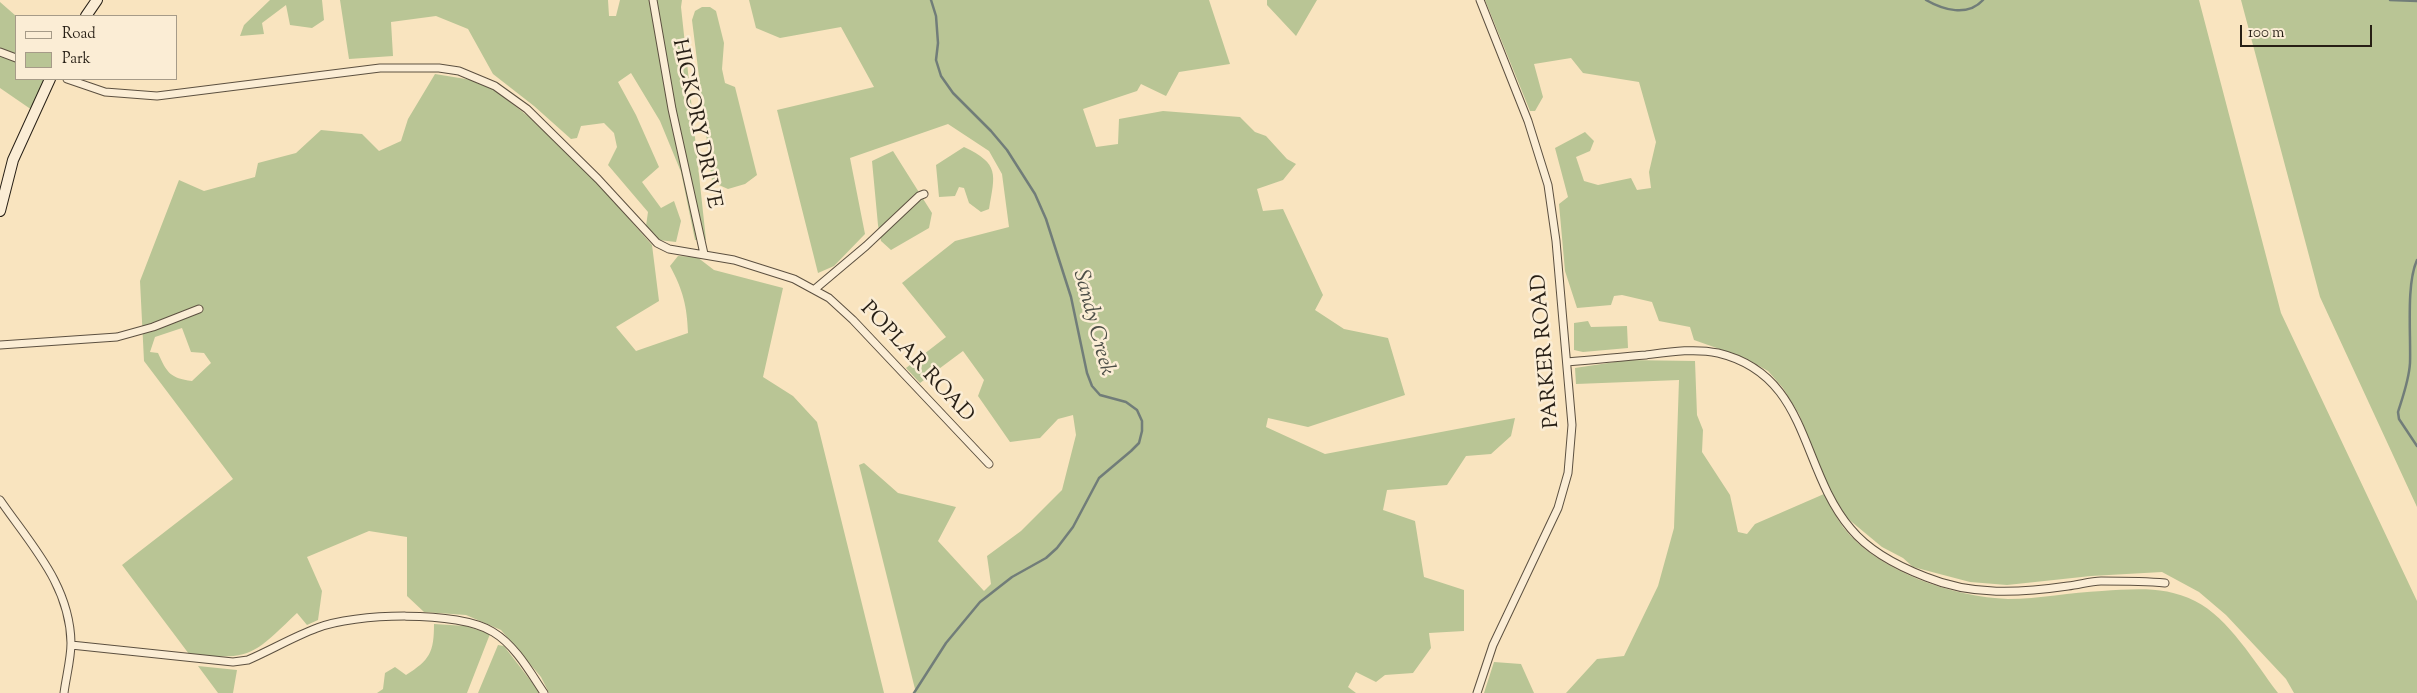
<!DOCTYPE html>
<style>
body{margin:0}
#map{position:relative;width:2417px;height:693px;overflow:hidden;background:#f9e4bf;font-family:"Sorts Mill Goudy",serif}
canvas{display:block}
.legend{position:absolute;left:15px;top:15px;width:162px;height:65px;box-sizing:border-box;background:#fbedd5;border:1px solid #a69b88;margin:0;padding:6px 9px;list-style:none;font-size:15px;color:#271f15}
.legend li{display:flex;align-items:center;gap:10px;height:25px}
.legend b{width:25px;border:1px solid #a69b88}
.scale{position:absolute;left:2240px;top:25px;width:132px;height:22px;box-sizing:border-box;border:2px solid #271f15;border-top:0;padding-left:6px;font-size:15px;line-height:18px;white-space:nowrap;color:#271f15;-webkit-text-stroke:4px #fbedd5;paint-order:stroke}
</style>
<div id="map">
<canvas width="2417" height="693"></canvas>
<ul class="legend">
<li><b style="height:6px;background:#fbedd5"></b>Road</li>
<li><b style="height:14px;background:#b9c595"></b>Park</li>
</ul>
<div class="scale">100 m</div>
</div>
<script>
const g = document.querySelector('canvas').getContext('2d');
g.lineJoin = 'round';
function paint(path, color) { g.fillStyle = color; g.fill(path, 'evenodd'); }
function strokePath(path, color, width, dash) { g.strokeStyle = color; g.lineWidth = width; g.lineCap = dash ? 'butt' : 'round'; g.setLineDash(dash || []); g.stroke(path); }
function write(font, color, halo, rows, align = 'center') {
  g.font = font + ' "Sorts Mill Goudy",serif'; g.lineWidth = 5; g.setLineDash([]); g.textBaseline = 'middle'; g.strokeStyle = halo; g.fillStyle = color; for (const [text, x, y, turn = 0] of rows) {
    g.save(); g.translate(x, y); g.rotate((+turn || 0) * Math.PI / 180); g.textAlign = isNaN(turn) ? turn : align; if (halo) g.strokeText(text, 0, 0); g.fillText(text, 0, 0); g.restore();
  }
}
const green = new Path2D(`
 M 270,0 L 322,0 L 324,20 L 312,28 L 290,25 L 286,5 L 262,23 L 264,34 L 240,36 L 244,25 Z
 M 340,0 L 608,0 L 609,16 L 616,16 L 620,0 L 682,0 L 681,7 L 706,240 L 695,240 L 681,172 L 660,121 L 631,73 L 618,82 L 636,115 L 659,167 L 642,182 L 661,208 L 674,201 L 681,221 L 676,242 L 659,240 L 646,226 L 648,212 L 608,165 L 617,147 L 614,133 L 604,123 L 581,126 L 577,138 L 571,139 L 534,106 L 493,74 L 468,29 L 436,16 L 391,22 L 393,56 L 349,59 Z
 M 749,0 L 1209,0 L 1230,64 L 1179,72 L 1166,96 L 1141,84 L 1137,91 L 1083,109 L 1096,147 L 1118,144 L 1119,119 L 1163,111 L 1240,117 L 1255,132 L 1266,136 L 1287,159 L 1296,164 L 1283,180 L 1257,189 L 1263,211 L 1283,209 L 1323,295 L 1315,310 L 1344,329 L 1388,338 L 1405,395 L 1308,427 L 1268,418 L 1266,427 L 1325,454 L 1515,418 L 1511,436 L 1491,454 L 1466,456 L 1447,485 L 1387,490 L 1383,510 L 1415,521 L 1424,577 L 1464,590 L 1464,631 L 1429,633 L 1431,648 L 1413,673 L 1385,675 L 1376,682 L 1356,672 L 1348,687 L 1356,693 L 916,693 L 859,465 L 864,463 L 898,493 L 956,507 L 938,541 L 984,591 L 991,584 L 987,556 L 1021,531 L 1062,490 L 1076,435 L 1073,415 L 1058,419 L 1040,438 L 1010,442 L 978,396 L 984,380 L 963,351 L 920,383 L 906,368 L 946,337 L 902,283 L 955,241 L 1009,227 L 1002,174 L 989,151 L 948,124 L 850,158 L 865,234 L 834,266 L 818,273 L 777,110 L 874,87 L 841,27 L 780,38 L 756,28 Z
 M 1267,0 L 1317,0 L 1296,36 L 1267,5 Z
 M 1485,0 L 2199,0 L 2281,313 L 2417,601 L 2417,693 L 2294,693 L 2286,679 L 2226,615 L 2199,592 L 2162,572 L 2091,576 L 2007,585 L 1970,582 L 1913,567 L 1903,558 L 1882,547 L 1847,518 L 1829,490 L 1799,414 L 1783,388 L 1768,371 L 1745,358 L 1694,340 L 1690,327 L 1659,321 L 1652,302 L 1622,295 L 1614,296 L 1611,305 L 1577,308 L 1565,271 L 1559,204 L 1568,197 L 1555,148 L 1585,132 L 1594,141 L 1590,151 L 1576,157 L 1584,181 L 1598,185 L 1631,178 L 1637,190 L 1651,188 L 1649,172 L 1656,142 L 1639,82 L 1583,73 L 1571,58 L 1534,64 L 1543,97 L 1535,111 L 1530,111 Z
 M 2241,0 L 2417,0 L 2417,507 L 2320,297 Z
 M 0,2 L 16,16 L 16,79 L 47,79 L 32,110 L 0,88 Z
 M 702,7 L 710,7 L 716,11 L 724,43 L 722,69 L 725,83 L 735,87 L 757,175 L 745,184 L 728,189 L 712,182 L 692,20 L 695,11 Z
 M 435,74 L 472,80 L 496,91 L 529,117 L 602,188 L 652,245 L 659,301 L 616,327 L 636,351 L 688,333 C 687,306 683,290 670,266 L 678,256 L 697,257 L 714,270 L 783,288 L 763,377 L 793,396 L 817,422 L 884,693 L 549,693 L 541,677 L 501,630 L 466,615 L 424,612 L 407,596 L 407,537 L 369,531 L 307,557 L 322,591 L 318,620 L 307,625 L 297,613 C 253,655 251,661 189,654 L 122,565 L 233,479 L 144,361 L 140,281 L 179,180 L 204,191 L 255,177 L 258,163 L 296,153 L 321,130 L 362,134 L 379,151 L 401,141 L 408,119 ZM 182,328 L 191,352 L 204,353 L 211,363 L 192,381 C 170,378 167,373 158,353 L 150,352 L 155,337 Z
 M 964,147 C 1000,164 995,174 989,209 L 981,212 L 969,203 L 964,188 L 959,187 L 955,196 L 939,197 L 936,165 Z
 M 893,151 L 932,213 L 929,228 L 891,250 L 881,241 L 878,225 L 872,161 Z
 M 1588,321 L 1591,327 L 1627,326 L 1628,348 L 1583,352 L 1574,350 L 1574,323 Z
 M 1628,360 L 1695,361 L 1697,415 L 1703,430 L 1702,452 L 1730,495 L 1738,532 L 1747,534 L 1755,524 L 1824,494 C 1830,505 1836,517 1843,527 C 1878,572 1954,597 2008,599 C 2039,599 2071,592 2102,591 C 2135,589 2165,586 2195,601 C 2229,618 2255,663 2278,693 L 1566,693 L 1597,659 L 1624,656 L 1658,586 L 1674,528 L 1679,380 L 1576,384 L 1575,368 Z
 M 434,624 L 466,626 L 490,634 L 467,693 L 377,693 L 383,689 L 385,673 L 395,667 L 406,675 C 430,660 434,652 434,624 Z
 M 498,645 L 504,646 L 540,693 L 478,693 Z
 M 1494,662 L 1521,664 L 1534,693 L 1484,693 Z
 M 198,666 L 237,670 L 233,693 L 218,693 Z`);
const stream = new Path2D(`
 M 1926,0 C 1943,10 1968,17 1983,0
 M 2390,0 L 2417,1
 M 2417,260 C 2406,284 2411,335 2410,363 C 2409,380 2403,396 2398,412 L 2399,419 L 2417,446
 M 914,693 L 946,643 L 980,602 L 1012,577 L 1046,558 L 1057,548 L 1073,527 L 1099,478 L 1131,451 L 1139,443 L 1142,431 L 1142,421 L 1137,410 L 1126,402 L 1100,395 L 1092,386 L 1087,373 L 1071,297 L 1046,219 L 1035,194 L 1007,150 L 991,131 L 953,93 L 941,76 L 936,60 L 938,43 L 936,16 L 931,0`);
const minor = new Path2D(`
 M 653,0 L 672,109 L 704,254
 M 0,52 L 16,58
 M 67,79 L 105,92 L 157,96 L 380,68 L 439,68 L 459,71 L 495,86 L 527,109 L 598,179 L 657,243 L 669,249 L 734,260 L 794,279 L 829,298 L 853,320 L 989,464
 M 815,289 L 866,246 L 919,196 L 924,194
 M 0,345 L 117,337 L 153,327 L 199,309
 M 1567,362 C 1594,360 1620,357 1646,355 C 1669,352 1695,348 1718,353 C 1810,375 1799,468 1851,529 C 1869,551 1900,567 1926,577 C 1972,596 2020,593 2068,586 C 2079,585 2090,581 2101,581 C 2122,581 2144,581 2165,583
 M 0,500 C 31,545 70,585 71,643 C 71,659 66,677 64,693
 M 71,645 L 233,662 L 248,660 C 271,650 293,637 317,628 C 354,613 459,610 493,632 C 515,645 530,672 544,693
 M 1477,693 L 1493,645 L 1558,508 L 1568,473 L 1572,425 L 1556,241 L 1548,185 L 1528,121 L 1480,0`);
const secondary = new Path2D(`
 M 86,16 L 97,0
 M 0,211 L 13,160 L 50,79`);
const streetNames = [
 ["HICKORY DRIVE",695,124,78],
 ["PARKER ROAD",1547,351,-95],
 ["POPLAR ROAD",916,363,47]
];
const waterNames = [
 ["Sandy Creek",1092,323,75]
];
paint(green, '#b9c595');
strokePath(stream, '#717d79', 2.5);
strokePath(minor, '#5c5040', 9);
strokePath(secondary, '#271f15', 12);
strokePath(minor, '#fbedd5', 7);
strokePath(secondary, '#fbedd5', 10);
write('21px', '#271f15', '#fbedd5', streetNames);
write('italic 22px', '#4c4e47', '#fbedd5', waterNames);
</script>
